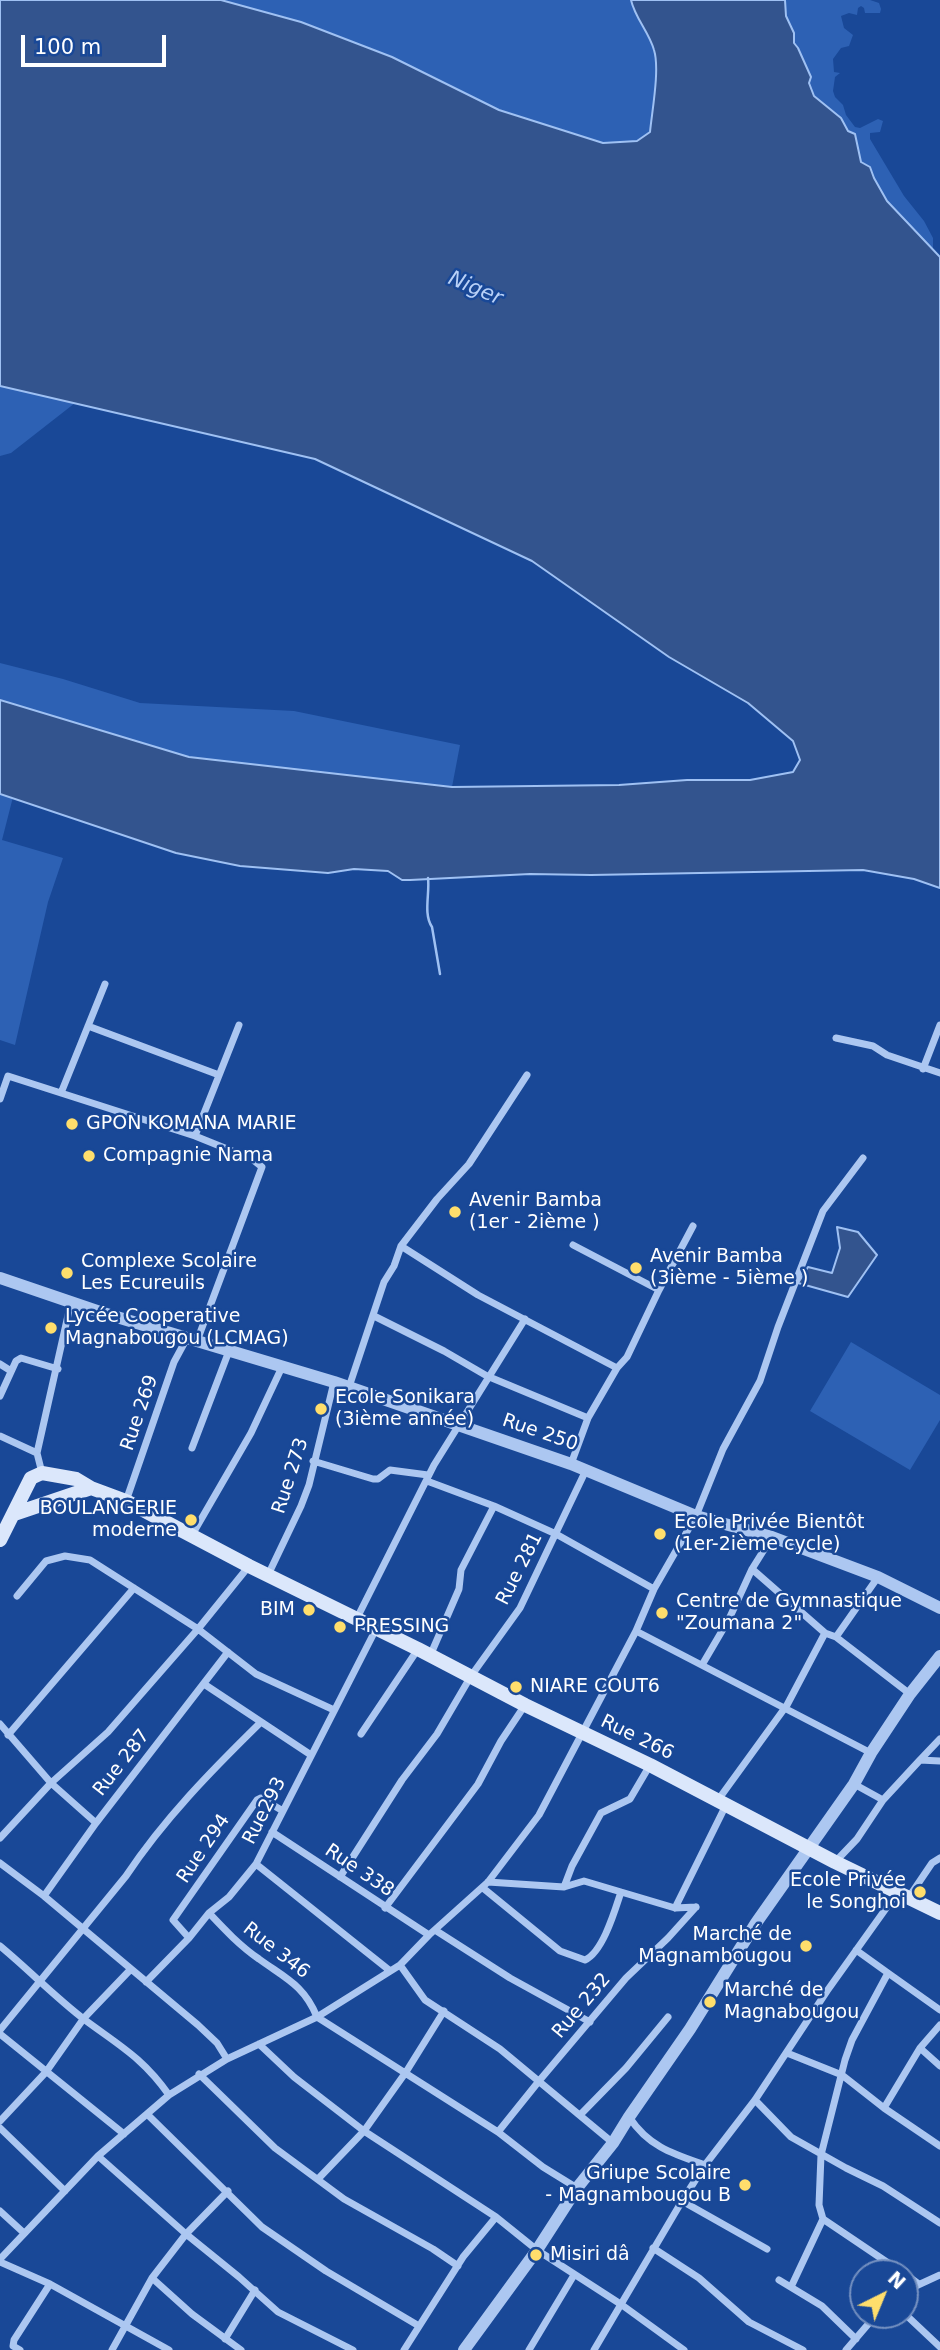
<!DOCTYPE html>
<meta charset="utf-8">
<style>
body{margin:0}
#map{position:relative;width:940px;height:2350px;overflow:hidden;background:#194897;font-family:"DejaVu Sans",sans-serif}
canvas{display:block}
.north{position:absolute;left:849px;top:2259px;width:70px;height:70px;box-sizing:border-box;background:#194897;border:2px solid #7591c1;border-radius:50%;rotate:43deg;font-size:19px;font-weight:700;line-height:28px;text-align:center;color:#fff}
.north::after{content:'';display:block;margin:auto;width:24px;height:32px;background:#ffde6c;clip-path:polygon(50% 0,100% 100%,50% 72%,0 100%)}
.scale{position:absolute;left:21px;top:35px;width:145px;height:32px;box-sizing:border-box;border:4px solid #fff;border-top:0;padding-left:9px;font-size:21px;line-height:24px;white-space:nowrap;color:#fff;-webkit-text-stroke:5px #194897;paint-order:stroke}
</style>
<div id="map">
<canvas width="940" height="2350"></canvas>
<div class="north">N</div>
<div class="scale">100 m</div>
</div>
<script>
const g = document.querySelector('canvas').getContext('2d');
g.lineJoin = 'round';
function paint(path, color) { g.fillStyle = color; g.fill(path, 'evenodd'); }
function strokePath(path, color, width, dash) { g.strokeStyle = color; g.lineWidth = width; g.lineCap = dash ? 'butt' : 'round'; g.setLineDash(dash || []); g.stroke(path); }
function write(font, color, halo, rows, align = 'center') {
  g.font = font + ' "DejaVu Sans",sans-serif'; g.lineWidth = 5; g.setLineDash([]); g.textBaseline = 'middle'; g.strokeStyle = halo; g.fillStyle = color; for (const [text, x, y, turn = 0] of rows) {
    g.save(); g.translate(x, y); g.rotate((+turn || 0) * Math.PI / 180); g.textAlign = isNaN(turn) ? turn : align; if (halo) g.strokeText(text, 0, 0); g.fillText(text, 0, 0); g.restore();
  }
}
const green = new Path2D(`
 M 221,0 L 631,0 C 635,18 649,32 654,50 C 660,69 652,111 650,132 L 637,141 L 603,143 L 499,110 L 392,57 L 301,22 Z
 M 785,0 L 870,0 L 879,3 L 881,9 L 880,13 L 865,13 L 864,8 L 861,6 L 858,8 L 857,15 L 849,13 L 841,16 L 844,28 L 853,35 L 849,46 L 841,48 L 833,59 L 834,72 L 840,73 L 835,77 L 833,91 L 835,97 L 843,105 L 846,115 L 855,127 L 860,128 L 878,119 L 883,121 L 880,132 L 870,133 L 870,139 L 904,196 L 924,221 L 933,238 L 933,249 C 914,230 875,198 873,172 L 861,162 L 855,134 L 848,131 L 841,118 L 814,96 L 809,83 L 811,76 L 798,48 L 794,43 L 794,33 L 786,16 Z
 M 0,386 L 75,403 L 11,453 L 0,456 Z
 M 0,663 L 63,679 L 140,703 L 294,711 L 460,745 L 452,787 L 189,757 L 0,700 Z
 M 0,794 L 13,797 L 2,840 L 63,858 L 48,902 L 15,1045 L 0,1040 Z
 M 851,1342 L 940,1395 L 940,1420 L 910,1470 L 810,1411 Z`);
const water = new Path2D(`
 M 0,0 L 221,0 L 301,22 L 392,57 L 499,110 L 603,143 L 637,141 L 650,132 C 652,111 660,69 654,50 C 649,32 635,18 631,0 L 785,0 L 786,16 L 794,33 L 794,43 L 798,48 L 811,77 L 809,83 L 814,96 L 841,118 L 848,131 L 855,134 L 861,162 L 870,167 L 874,178 L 887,201 L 940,257 L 940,888 L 914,879 L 863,870 L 591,875 L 530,874 L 410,880 L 402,880 L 388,871 L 354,869 L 328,873 L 240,866 L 176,853 L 0,794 L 0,700 L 189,757 L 452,787 L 619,785 L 687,780 L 750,780 L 793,772 L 800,760 L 793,741 L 748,703 L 669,657 L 532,561 L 315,459 L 0,386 Z
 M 837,1227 L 858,1232 L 877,1255 L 848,1297 L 798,1283 L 808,1267 L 832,1273 L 840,1248 Z`);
const stream = new Path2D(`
 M 428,878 C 430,893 423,914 432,927 L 440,974`);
const minor = new Path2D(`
 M 88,1026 L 219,1075
 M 836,1038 L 873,1046 L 887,1055 L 940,1073
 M 923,1069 L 940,1025
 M 61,1093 L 105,984
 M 0,1099 L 8,1076 L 195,1136 L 252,1159 L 262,1167 L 197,1341
 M 195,1136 L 239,1025
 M 573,1245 L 659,1290
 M 401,1246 L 478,1295 L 617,1368
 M 374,1316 L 444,1351 L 487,1376 L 588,1418
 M 0,1364 L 11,1371
 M 349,1387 L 384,1282 L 394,1266 L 401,1246 L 437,1199 L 469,1164 L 527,1075
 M 0,1396 L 16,1361 L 21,1358 L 58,1369
 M 0,1436 L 37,1453
 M 192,1448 L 229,1351
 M 313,1461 L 373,1479 L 378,1479 L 390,1470 L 428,1475
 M 571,1464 L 588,1418 L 617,1368 L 627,1357 L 659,1290 L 693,1226
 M 42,1473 L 37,1453 L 71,1302
 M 427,1481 L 494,1506 L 556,1534 L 654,1589
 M 126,1501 L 174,1362 L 187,1338
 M 192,1535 L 251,1433 L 282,1367
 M 752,1569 L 772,1537
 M 268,1575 L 301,1506 L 309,1485 L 334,1382
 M 17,1596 L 46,1561 L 65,1556 L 90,1560 L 198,1629 L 256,1674 L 334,1710
 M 356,1620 L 434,1465 L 525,1319
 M 636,1631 L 871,1753
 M 836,1637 L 878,1577
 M 430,1656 L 459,1589 L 461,1570 L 494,1506
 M 702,1665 L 729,1619 L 752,1569 L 825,1633 L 836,1637 L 910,1694
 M 204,1684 L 311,1755
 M 0,1724 L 51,1783 L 96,1823
 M 361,1734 L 418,1649
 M 8,1735 L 134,1588
 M 920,1760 L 940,1739
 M 854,1784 L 883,1800 L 920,1760 L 940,1761
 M 718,1800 L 787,1705 L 825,1633
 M 272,1832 L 429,1935
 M 0,1838 L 51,1783 L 108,1732 L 198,1629 L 249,1566
 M 836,1861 L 857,1839 L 883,1800
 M 0,1863 L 44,1896 L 198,2025 L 217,2043 L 227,2059
 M 256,1864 L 389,1970
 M 340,1877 L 402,1780 L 437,1734 L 471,1676 L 520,1608 L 586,1470
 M 488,1882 L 564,1887 L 584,1881 L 675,1908 L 696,1907
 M 564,1887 L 572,1866 L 601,1813 L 630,1799 L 650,1765
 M 483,1888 L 560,1951 L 585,1960 C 603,1952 615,1910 621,1892
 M 44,1896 L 96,1823 L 228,1652
 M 909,1897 L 932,1863 L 940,1858
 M 385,1908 L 478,1784 L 501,1741 L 525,1705
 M 675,1908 L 726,1805
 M 209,1913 C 225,1930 240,1946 259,1959 C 285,1978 304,1985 317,2017 L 498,2132 L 543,2167 L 577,2188
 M 435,1930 L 510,1978 L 590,2022
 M 189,1938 L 173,1920 L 257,1800 L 261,1798 L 283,1811
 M 0,1946 C 29,1970 56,1998 85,2020 C 120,2046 143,2058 169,2095
 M 856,1950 L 888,1973 L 852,2040 L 845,2060 L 821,2155 L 819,2205 L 823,2219 L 903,2273
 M 400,1965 L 425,2000 L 500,2049 L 613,2143
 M 888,1973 L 940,2010
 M 146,1982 L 189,1938 L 209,1913 L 229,1897 L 256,1864 L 376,1629
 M 0,2030 L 126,1876 C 164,1819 211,1771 260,1723
 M 0,2034 L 124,2134
 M 259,2044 L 294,2077 L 364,2131 L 496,2217 L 537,2250 L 622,2305 L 684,2350
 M 920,2048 L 940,2066
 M 787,2053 L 842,2075 L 884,2108 L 940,2146
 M 199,2074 L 275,2148 L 344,2199 L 433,2249 L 458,2266
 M 755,2100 L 791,2137 L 846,2168 L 883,2186 L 940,2223
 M 884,2108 L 920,2048 L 940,2025
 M 147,2114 L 262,2227 L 326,2271 L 419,2326
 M 581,2114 L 626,2068 L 668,2017
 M 629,2117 C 649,2147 673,2154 705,2165
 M 0,2121 L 46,2072 L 84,2018 L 131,1969
 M 0,2128 L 65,2191
 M 498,2132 L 539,2081 L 626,1978 L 668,1938 L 696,1907
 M 98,2156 L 186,2234 L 239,2277 L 278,2312 L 353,2350
 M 318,2179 L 364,2131 L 406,2072 L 444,2011
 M 682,2201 L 767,2249
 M 0,2211 L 24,2233
 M 653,2248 L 699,2278 L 749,2322 L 803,2350
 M 0,2259 L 98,2156 L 169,2095 L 227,2059 L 317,2017 L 400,1965 L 429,1935 L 488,1882 L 539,1815 L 636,1631 L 654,1589 L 696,1516 L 723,1449 L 760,1381 L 778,1327 L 823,1211 L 863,1158
 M 0,2262 L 50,2284 L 169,2350
 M 905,2274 L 919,2284
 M 152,2278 L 192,2314 L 241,2350
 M 779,2280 L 822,2306 L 856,2339
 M 791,2287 L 823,2219
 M 905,2291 L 940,2275
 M 905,2314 L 940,2347
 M 225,2339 L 255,2290
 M 20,2350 L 13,2346 L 14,2340 L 50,2284
 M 112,2350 L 152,2278 L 186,2234 L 228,2191
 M 404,2350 L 463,2257 L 496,2217
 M 529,2350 L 574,2275
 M 594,2350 L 682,2201 L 705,2165 L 755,2100 L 827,1991 L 897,1893
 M 846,2350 L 876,2315`);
const tertiary = new Path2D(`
 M 0,1278 L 100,1312 L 334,1382 L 571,1464 L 696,1516 L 772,1537 L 878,1577 L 940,1608
 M 464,2350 L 537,2250 L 577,2188 L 613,2143 L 629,2117 L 690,2029 L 756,1923 L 854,1784 L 871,1753 L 910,1694 L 940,1656`);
const secondary = new Path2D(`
 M 14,1514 L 91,1488
 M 0,1540 L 31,1478 L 42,1473 L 76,1479 L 91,1488 L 126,1501 L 249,1566 L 418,1649 L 525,1705 L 650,1765 L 835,1862 L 940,1913`);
const markers = [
 [72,1124,7,"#ffde6c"],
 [89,1156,7,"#ffde6c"],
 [455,1212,7,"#ffde6c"],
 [636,1268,7,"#ffde6c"],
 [67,1273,7,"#ffde6c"],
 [51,1328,7,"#ffde6c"],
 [321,1409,7,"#ffde6c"],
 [191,1520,7,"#ffde6c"],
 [660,1534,7,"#ffde6c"],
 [309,1610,7,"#ffde6c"],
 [662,1613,7,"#ffde6c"],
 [340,1627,7,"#ffde6c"],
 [516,1687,7,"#ffde6c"],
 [920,1892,7,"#ffde6c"],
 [806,1946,7,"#ffde6c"],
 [710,2002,7,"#ffde6c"],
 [745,2185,7,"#ffde6c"],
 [536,2255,7,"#ffde6c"]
];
const poiNames = [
 ["GPON KOMANA MARIE",86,1124],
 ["Compagnie Nama",103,1156],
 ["Avenir Bamba",469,1201],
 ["(1er - 2ième )",469,1223],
 ["Avenir Bamba",650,1257],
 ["(3ième - 5ième )",650,1279],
 ["Complexe Scolaire",81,1262],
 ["Les Ecureuils",81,1284],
 ["Lycée Cooperative",65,1317],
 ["Magnabougou (LCMAG)",65,1339],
 ["Ecole Sonikara",335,1398],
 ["(3ième année)",335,1420],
 ["BOULANGERIE",177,1509,"right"],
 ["moderne",177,1531,"right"],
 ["Ecole Privée Bientôt",674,1523],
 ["(1er-2ième cycle)",674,1545],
 ["Centre de Gymnastique",676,1602],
 ["\"Zoumana 2\"",676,1624],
 ["BIM",295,1610,"right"],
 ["PRESSING",354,1627],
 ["NIARE COUT6",530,1687],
 ["Ecole Privée",906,1881,"right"],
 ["le Songhoi",906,1903,"right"],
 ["Marché de",792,1935,"right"],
 ["Magnambougou",792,1957,"right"],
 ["Marché de",724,1991],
 ["Magnabougou",724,2013],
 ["Griupe Scolaire",731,2174,"right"],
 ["- Magnambougou B",731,2196,"right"],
 ["Misiri dâ",550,2255]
];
const streetNames = [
 ["Rue 269",140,1413,-71],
 ["Rue 250",540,1433,19],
 ["Rue 273",291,1476,-72],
 ["Rue 281",520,1569,-63],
 ["Rue 266",637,1738,26],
 ["Rue 287",122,1763,-52],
 ["Rue293",265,1811,-63],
 ["Rue 294",204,1849,-56],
 ["Rue 338",359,1871,34],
 ["Rue 346",276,1951,38],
 ["Rue 232",582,2006,-50]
];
const waterNames = [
 ["Niger",475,289,23]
];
paint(green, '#2d61b4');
paint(water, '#33548e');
strokePath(water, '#9fc1f3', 2);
strokePath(stream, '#9fc1f3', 2.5);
strokePath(minor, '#acc7f1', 7);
strokePath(tertiary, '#acc7f1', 12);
strokePath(secondary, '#dbe7fb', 14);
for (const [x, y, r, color] of markers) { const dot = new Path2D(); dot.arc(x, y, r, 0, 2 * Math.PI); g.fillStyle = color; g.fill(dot); strokePath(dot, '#194897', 2.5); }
write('19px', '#fff', '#194897', poiNames, 'left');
write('19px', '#fff', '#194897', streetNames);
write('italic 21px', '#b9d1f7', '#194897', waterNames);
</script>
